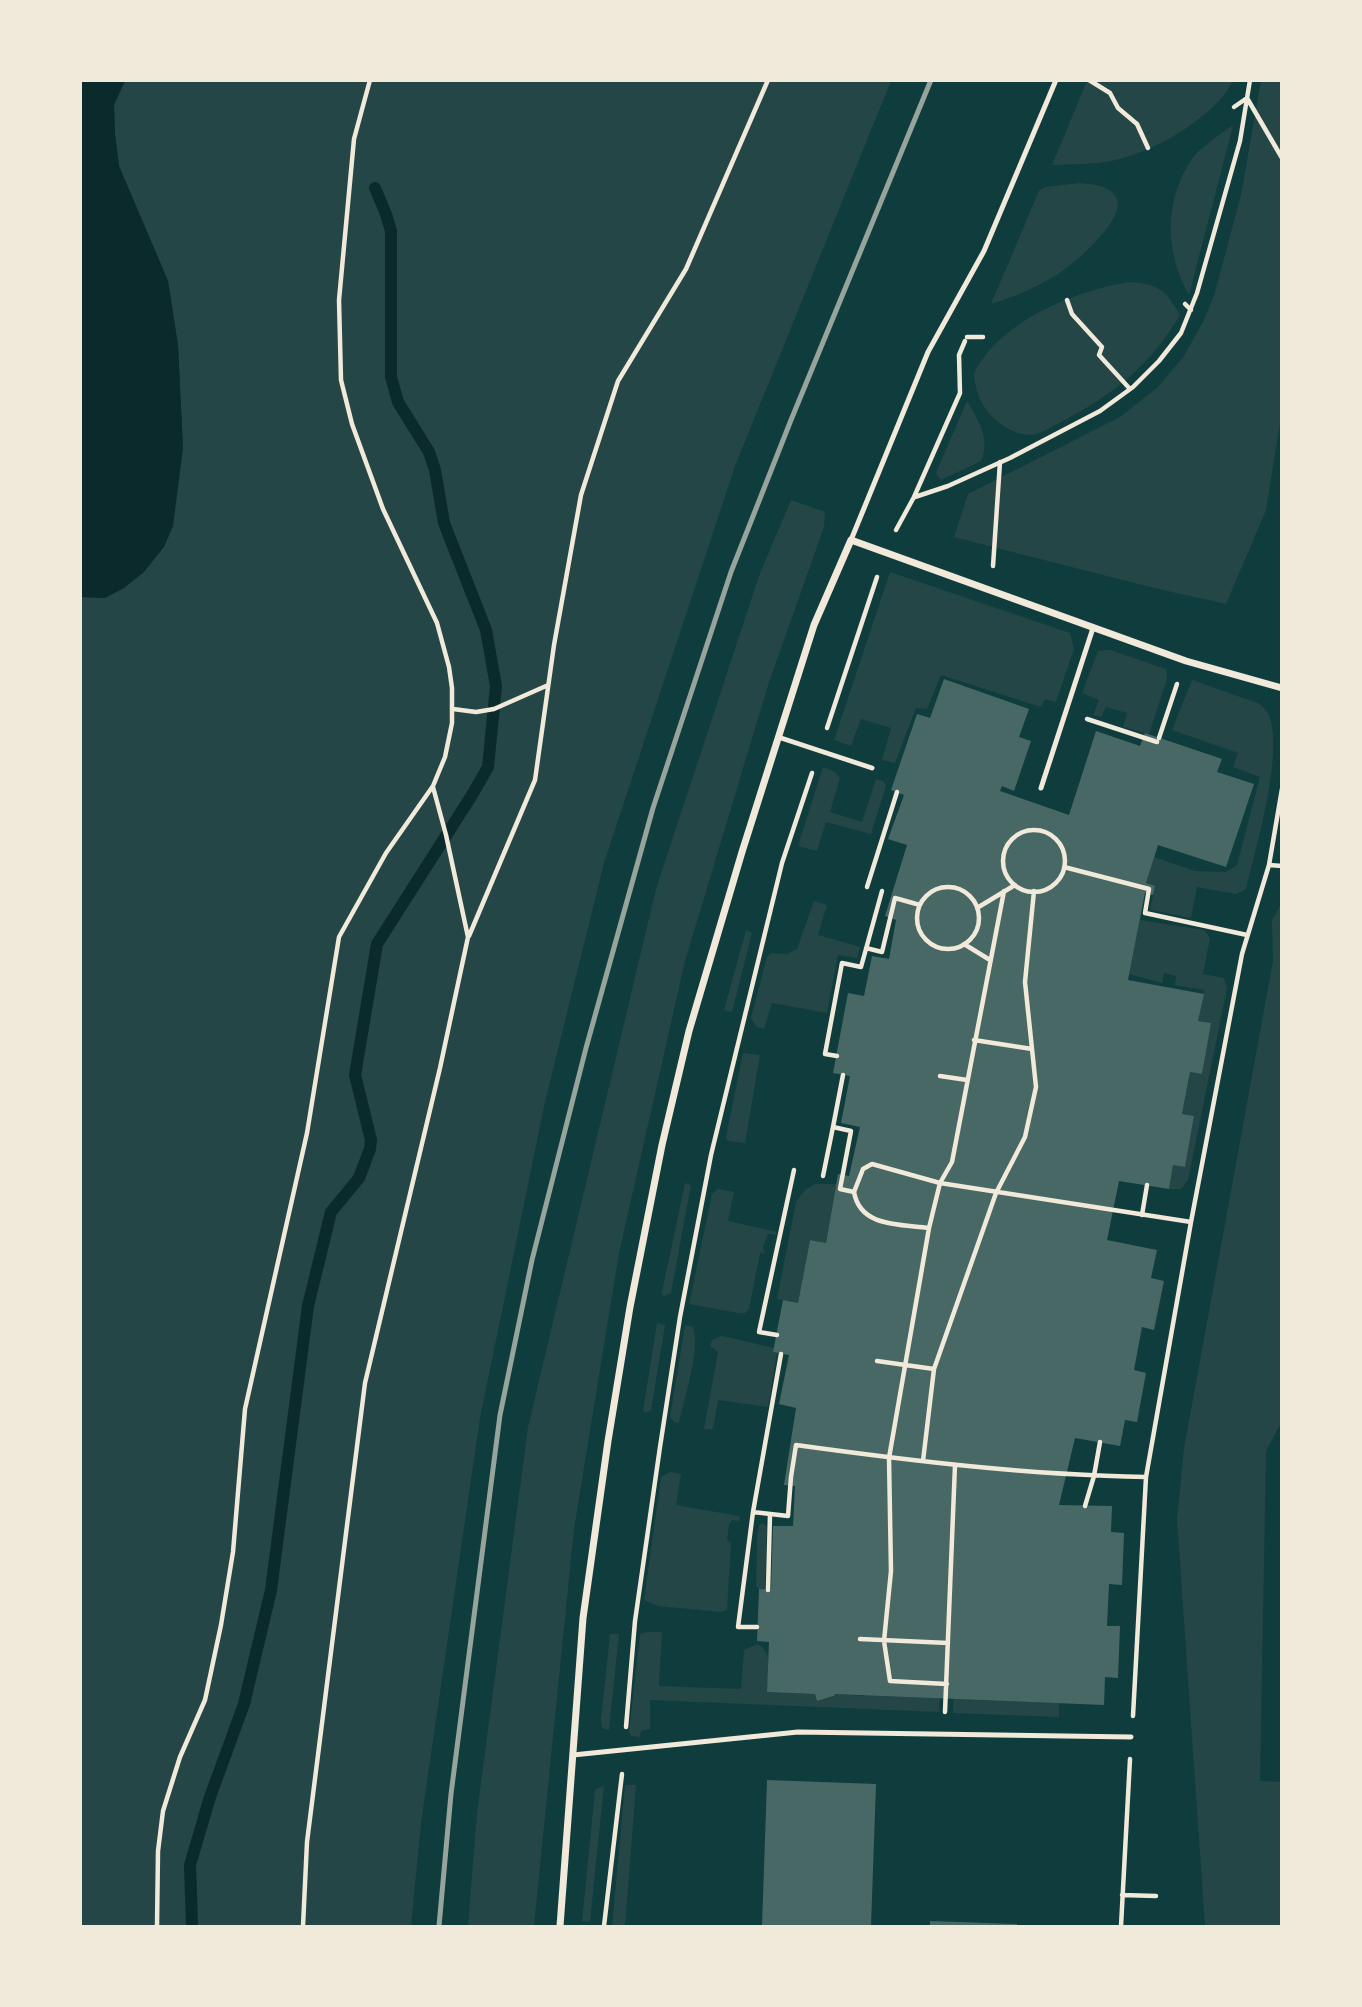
<!DOCTYPE html>
<style>
body{margin:0}
#map{position:relative;width:1362px;height:2007px;overflow:hidden;background:#0f3d3e;font-family:Barlow,sans-serif}
canvas{display:block}
.frame{position:absolute;inset:0;border:82px solid #f1e9da;pointer-events:none}
</style>
<div id="map">
<canvas width="1362" height="2007"></canvas>
<div class="frame"></div>
</div>
<script>
const g = document.querySelector('canvas').getContext('2d');
g.lineJoin = 'round';
function paint(path, color) { g.fillStyle = color; g.fill(path, 'evenodd'); }
function strokePath(path, color, width, dash) { g.strokeStyle = color; g.lineWidth = width; g.lineCap = dash ? 'butt' : 'round'; g.setLineDash(dash || []); g.stroke(path); }
const green = new Path2D(`
 M 125,80 L 891,81 L 735,466 L 604,863 L 545,1102 L 480,1418 L 421,1823 L 411,1926 L 81,1926 L 81,597 L 105,598 L 183,448 L 178,345 L 168,281 L 119,166 L 115,134 L 114,105 Z
 M 1087,81 L 1233,81 C 1215,116 1160,148 1123,158 C 1100,165 1075,164 1052,165 Z
 M 1261,81 L 1281,81 L 1281,417 L 1266,510 L 1226,604 L 1154,588 L 954,537 L 968,494 L 1120,417 L 1157,388 L 1184,356 L 1203,322 L 1214,296 L 1241,195 Z
 M 1233,126 L 1189,295 C 1164,251 1164,198 1194,156 C 1200,149 1208,144 1215,138 C 1221,134 1226,129 1233,126 Z
 M 1079,183 C 1091,184 1111,185 1117,199 C 1125,221 1072,266 1055,276 C 1035,288 1014,297 991,304 L 1039,191 L 1045,187 Z
 M 1129,282 C 1160,284 1165,290 1180,315 C 1149,367 1114,394 1061,422 C 1052,426 1041,434 1032,435 C 1019,435 1006,429 997,421 C 983,410 975,392 974,374 C 999,321 1075,291 1129,282 Z
 M 967,401 C 978,420 991,439 981,461 L 941,480 L 936,473 Z
 M 791,500 L 825,512 L 824,527 L 769,682 L 685,961 L 619,1253 L 574,1529 L 534,1926 L 468,1926 L 477,1813 L 528,1427 L 656,889 L 759,576 Z
 M 890,572 L 1070,633 L 1074,649 L 1056,702 L 1045,699 L 1041,707 L 941,675 L 927,709 L 916,708 L 895,763 L 882,760 L 891,728 L 861,719 L 851,746 L 834,740 Z
 M 1110,650 L 1166,669 L 1167,679 L 1149,734 L 1123,727 L 1127,713 L 1106,707 L 1101,717 L 1093,715 L 1099,700 L 1082,693 L 1098,651 Z
 M 1192,680 C 1209,686 1226,692 1243,698 C 1249,700 1257,702 1262,706 C 1292,729 1254,855 1246,889 L 1236,894 L 1197,887 L 1191,918 L 1150,910 L 1155,886 L 1146,883 L 1154,857 L 1195,871 L 1226,872 L 1237,865 L 1260,777 L 1233,767 L 1238,753 L 1172,730 Z
 M 823,767 L 835,772 L 840,778 L 830,812 L 862,822 L 876,779 L 883,781 L 886,786 L 871,834 L 826,822 L 817,851 L 798,846 Z
 M 814,901 L 827,905 L 818,935 L 860,947 L 857,958 L 838,955 L 827,1013 L 772,1003 L 764,1029 L 757,1027 L 751,1018 L 767,957 L 771,953 L 787,954 L 797,949 Z
 M 1281,904 L 1282,1421 L 1266,1451 L 1260,1781 L 1281,1782 L 1281,1926 L 1205,1926 L 1177,1519 L 1184,1448 L 1273,961 L 1272,920 Z
 M 1140,920 L 1204,930 L 1210,938 L 1203,974 L 1224,978 L 1227,988 L 1188,1180 L 1181,1189 L 1169,1189 L 1173,1165 L 1185,1167 L 1194,1116 L 1182,1114 L 1190,1072 L 1202,1074 L 1210,1023 L 1198,1021 L 1204,990 L 1175,985 L 1176,976 L 1164,973 L 1162,983 L 1129,974 Z
 M 746,930 L 752,933 L 732,1012 L 724,1010 Z
 M 743,1053 L 760,1055 L 745,1143 L 728,1141 L 726,1137 Z
 M 685,1183 L 691,1185 L 671,1293 L 665,1296 L 662,1295 L 662,1292 Z
 M 815,1184 L 836,1184 L 826,1243 L 810,1240 L 798,1303 L 777,1299 L 796,1202 L 805,1190 Z
 M 718,1189 L 734,1192 L 728,1221 L 777,1232 L 776,1236 L 774,1234 L 768,1234 L 763,1247 L 765,1254 L 760,1253 L 749,1309 L 745,1313 L 738,1313 L 689,1304 L 712,1194 Z
 M 657,1323 L 665,1325 L 651,1410 L 646,1413 L 643,1411 Z
 M 685,1325 L 693,1327 C 701,1347 684,1400 679,1423 L 674,1422 L 670,1417 Z
 M 722,1336 L 774,1348 L 773,1352 L 777,1353 L 768,1407 L 718,1400 L 713,1429 L 704,1429 L 718,1352 L 710,1346 L 712,1340 Z
 M 670,1472 L 681,1474 L 676,1505 L 739,1516 L 740,1521 L 732,1520 L 729,1525 L 727,1540 L 731,1543 L 727,1610 L 721,1612 L 658,1606 L 644,1600 L 661,1477 Z
 M 987,1509 L 979,1700 L 1059,1703 L 1059,1717 L 953,1713 L 957,1527 Z
 M 763,1523 L 767,1527 L 765,1590 L 759,1589 L 756,1586 L 757,1537 L 759,1525 Z
 M 647,1632 L 662,1632 L 659,1686 L 741,1689 L 744,1650 L 758,1644 C 774,1654 768,1676 767,1692 L 815,1694 L 817,1701 L 834,1697 L 835,1694 L 864,1696 L 866,1643 L 940,1690 L 939,1712 L 650,1700 L 650,1729 L 641,1731 L 640,1737 L 631,1736 L 629,1732 L 640,1634 Z
 M 610,1634 L 619,1634 L 609,1730 L 602,1728 L 601,1719 Z
 M 604,1785 L 590,1922 L 582,1921 L 595,1790 Z
 M 625,1785 L 636,1785 L 625,1926 L 612,1926 Z`);
const water = new Path2D(`
 M 81,80 L 125,81 L 114,105 L 115,134 L 119,166 L 168,281 L 178,345 L 183,448 L 173,526 L 164,547 L 144,572 L 124,588 L 105,598 L 80,597 Z`);
const stream = new Path2D(`
 M 192,1926 L 190,1865 L 210,1797 L 244,1704 L 271,1590 L 308,1306 L 331,1212 L 359,1178 L 370,1149 L 371,1140 L 355,1075 L 377,944 L 472,795 L 488,767 L 496,686 L 486,630 L 444,523 L 435,470 L 429,452 L 398,402 L 391,377 L 391,231 L 386,214 L 375,188`);
const building = new Path2D(`
 M 944,679 L 1029,709 L 1019,737 L 1031,741 L 1014,791 L 1002,786 L 1000,791 L 1069,815 L 1096,731 L 1140,746 L 1145,733 L 1222,759 L 1217,772 L 1254,784 L 1226,867 L 1158,845 L 1146,883 L 1155,886 L 1153,895 L 1145,893 L 1128,980 L 1204,994 L 1198,1021 L 1211,1023 L 1202,1074 L 1190,1072 L 1182,1114 L 1194,1116 L 1185,1167 L 1173,1165 L 1169,1189 L 1119,1181 L 1107,1240 L 1157,1250 L 1151,1278 L 1164,1281 L 1154,1330 L 1142,1327 L 1134,1370 L 1146,1373 L 1137,1422 L 1125,1420 L 1120,1446 L 1075,1438 L 1059,1505 L 1112,1506 L 1111,1532 L 1124,1533 L 1122,1585 L 1109,1584 L 1107,1626 L 1120,1626 L 1118,1678 L 1105,1677 L 1104,1705 L 835,1694 L 834,1696 L 817,1701 L 815,1694 L 767,1692 L 769,1642 L 757,1641 L 759,1589 L 771,1590 L 773,1526 L 793,1526 L 795,1486 L 784,1485 L 796,1408 L 779,1404 L 789,1355 L 773,1352 L 783,1300 L 798,1303 L 810,1240 L 826,1243 L 838,1174 L 849,1176 L 860,1127 L 841,1123 L 850,1076 L 833,1073 L 848,993 L 864,996 L 872,956 L 889,959 L 896,920 L 885,916 L 907,845 L 888,839 L 904,795 L 891,790 L 917,714 L 930,718 Z
 M 767,1780 L 876,1784 L 871,1926 L 762,1926 Z
 M 930,1921 L 1017,1924 L 1017,1926 L 930,1926 Z`);
const path = new Path2D(`
 M 1089,80 L 1110,93 L 1118,108 L 1137,124 L 1148,148
 M 1234,107 L 1247,98 L 1282,158
 M 1067,300 L 1072,314 L 1102,347 L 1099,355 L 1130,389
 M 1185,304 L 1191,310
 M 967,337 L 983,337
 M 915,497 L 948,486 L 1010,458 L 1100,411 L 1133,387 L 1159,361 L 1181,333 L 1197,293 L 1240,141 L 1250,80
 M 896,530 L 914,497 L 960,393 L 959,355 L 965,341
 M 993,566 L 1000,462
 M 453,709 L 476,712 L 494,709 L 546,686
 M 1087,719 L 1157,742
 M 827,728 L 877,577
 M 1159,738 L 1177,684
 M1003 861a31 31 0 1 1 62 0a31 31 0 1 1-62 0Z
 M 1269,865 L 1282,866
 M 1064,867 L 1149,889 L 1145,913 L 1247,935
 M 867,887 L 897,792
 M917 918a31 31 0 1 1 62 0a31 31 0 1 1-62 0Z
 M 977,908 L 1015,885
 M 469,936 L 535,780 L 554,645 L 581,495 L 618,381 L 686,269 L 768,80
 M 964,944 L 990,960
 M 866,948 L 882,952 L 895,898 L 920,905
 M 974,1040 L 1032,1049
 M 837,1056 L 825,1054 L 842,963 L 861,967 L 882,891
 M 940,1076 L 967,1080
 M 833,1127 L 843,1075
 M 823,1176 L 833,1127 L 851,1131 L 840,1189 L 854,1192 L 863,1169 L 872,1164 L 940,1183 L 1191,1222
 M 854,1192 C 860,1227 899,1224 929,1228
 M 1142,1215 L 1147,1185
 M 777,1335 L 759,1332 L 794,1170
 M 877,1361 L 934,1369
 M 923,1461 L 934,1369 L 996,1193 L 1025,1137 L 1036,1087 L 1025,982 L 1034,891
 M 1085,1506 L 1094,1476 L 1100,1442
 M 753,1512 L 788,1516 L 791,1477 L 796,1445 C 912,1461 1029,1475 1146,1477
 M 768,1590 L 770,1514
 M 757,1627 L 738,1627 L 753,1512 L 781,1354
 M 860,1639 L 948,1643
 M 947,1684 L 890,1681 L 884,1641 L 891,1571 L 889,1458 L 929,1228 L 940,1183 L 952,1162 L 1004,891
 M 945,1712 L 955,1465
 M 1133,1716 L 1146,1477 L 1191,1222 L 1242,954 L 1269,865 L 1282,789
 M 626,1727 L 635,1621 L 660,1447 L 680,1317 L 711,1155 L 782,863 L 812,773
 M 1122,1895 L 1156,1896
 M 157,1926 L 158,1851 L 163,1811 L 180,1757 L 205,1700 L 221,1625 L 233,1552 L 245,1409 L 307,1133 L 339,937 L 386,853 L 433,786 L 445,757 L 452,723 L 452,688 L 449,667 L 437,623 L 383,509 L 352,424 L 341,380 L 339,300 L 354,139 L 370,80
 M 303,1926 L 307,1842 L 365,1383 L 440,1068 L 468,937 L 446,835 L 433,787
 M 604,1926 L 622,1774
 M 1121,1926 L 1130,1759`);
const service = new Path2D(`
 M 851,540 L 928,352 L 984,251 L 1056,80
 M 778,737 L 872,768
 M 1041,788 L 1093,628
 M 573,1755 L 798,1732 L 1131,1737`);
const minor = new Path2D(`
 M 560,1926 L 583,1618 L 608,1441 L 630,1307 L 662,1145 L 689,1031 L 742,852 L 814,625 L 851,540 L 1186,661 L 1282,688`);
const rail = new Path2D(`
 M 439,1926 L 451,1794 L 500,1415 L 532,1260 L 586,1048 L 653,808 L 731,572 L 791,420 L 931,80`);
paint(green, '#244646');
paint(water, '#0a2a2b');
strokePath(stream, '#0a2a2b', 12);
paint(building, '#486865');
strokePath(path, '#f1e9da', 4.5);
strokePath(service, '#f1e9da', 5);
strokePath(minor, '#f1e9da', 7);
strokePath(rail, '#97a49c', 5);
</script>
